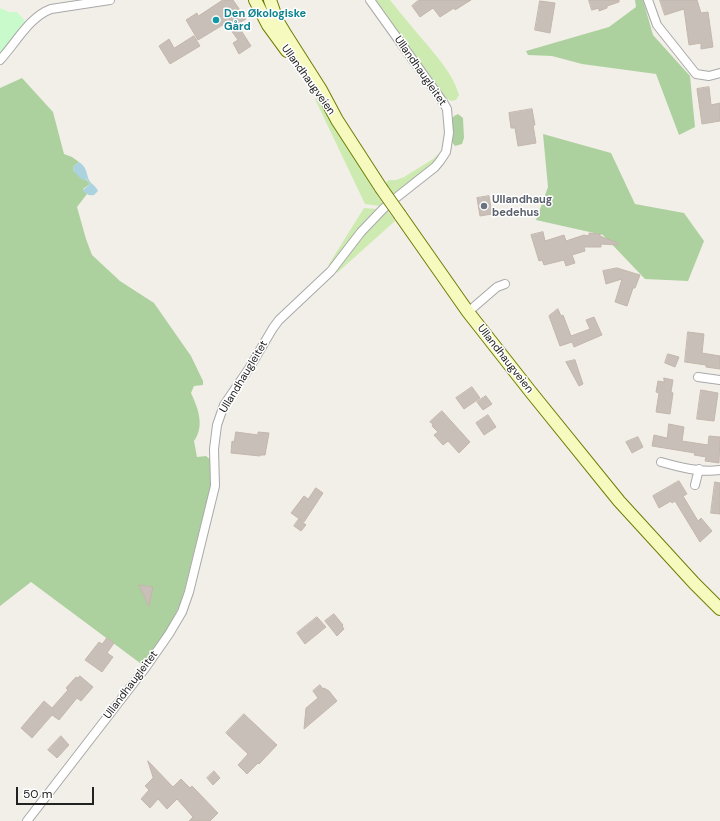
<!DOCTYPE html>
<meta charset="utf-8">
<style>
body{margin:0}
#map{position:relative;width:720px;height:821px;overflow:hidden;background:#f2efe9;font-family:"DM Sans",sans-serif}
canvas{display:block}
.scale{position:absolute;left:16px;top:787px;width:78px;height:18px;box-sizing:border-box;border:2px solid #222;border-top:0;padding-left:5px;font-size:12px;line-height:14px;white-space:nowrap;color:#222;-webkit-text-stroke:3px #fff;paint-order:stroke}
</style>
<div id="map">
<canvas width="720" height="821"></canvas>
<div class="scale">50 m</div>
</div>
<script>
const g = document.querySelector('canvas').getContext('2d');
g.lineJoin = 'round';
function paint(path, color) { g.fillStyle = color; g.fill(path, 'evenodd'); }
function strokePath(path, color, width, dash) { g.strokeStyle = color; g.lineWidth = width; g.lineCap = dash ? 'butt' : 'round'; g.setLineDash(dash || []); g.stroke(path); }
function write(font, color, halo, rows, align = 'center') {
  g.font = font + ' "DM Sans",sans-serif'; g.lineWidth = 3; g.setLineDash([]); g.textBaseline = 'middle'; g.strokeStyle = halo; g.fillStyle = color; for (const [text, x, y, turn = 0] of rows) {
    g.save(); g.translate(x, y); g.rotate((+turn || 0) * Math.PI / 180); g.textAlign = isNaN(turn) ? turn : align; if (halo) g.strokeText(text, 0, 0); g.fillText(text, 0, 0); g.restore();
  }
}
const grass = new Path2D(`
 M 375,0 L 390,0 C 401,14 412,27 424,41 C 438,58 453,74 459,95 L 456,100 L 451,101 L 446,98 Z
 M 316,98 L 383,204 L 380,206 L 365,204 L 315,99 Z
 M 439,153 C 435,168 406,184 393,194 L 385,183 L 389,180 L 396,180 L 404,177 L 433,159 Z
 M 364,208 L 377,209 L 364,222 L 328,269 L 329,264 Z
 M 387,210 L 395,221 L 337,273 L 336,272 L 364,235 Z`);
const forest = new Path2D(`
 M 635,0 L 643,0 L 653,35 L 690,76 L 695,127 L 679,135 L 656,74 L 582,64 L 552,56 L 528,55 L 526,51 L 609,27 L 636,7 Z
 M 22,78 L 53,112 L 64,154 L 72,157 L 79,162 L 74,166 L 73,170 C 79,177 85,177 90,184 L 83,189 L 87,194 L 77,207 L 86,239 L 92,255 L 120,281 L 154,303 L 191,356 L 203,381 L 203,385 L 194,386 L 191,393 C 198,408 205,426 194,441 L 197,457 L 206,456 L 211,460 L 211,484 L 182,600 L 169,628 L 144,666 L 31,582 L 0,606 L 0,88 Z
 M 458,114 L 463,118 L 464,138 L 462,144 L 455,146 L 452,142 L 452,119 L 454,116 Z
 M 543,134 L 611,153 L 635,204 L 684,213 L 704,241 L 688,281 L 645,279 L 603,235 L 536,220 L 548,187 Z`);
const park = new Path2D(`
 M 0,8 L 9,12 L 17,12 L 26,22 L 0,57 Z`);
const water = new Path2D(`
 M 79,162 C 87,167 86,173 89,180 C 92,185 96,186 98,191 L 94,195 C 89,196 85,194 83,190 L 90,184 L 86,179 L 83,180 L 78,176 L 73,170 L 74,166 Z`);
const building = new Path2D(`
 M 223,0 L 233,0 L 246,19 L 237,24 L 251,46 L 239,54 L 233,43 L 238,40 L 226,23 L 198,40 L 186,20 L 197,13 L 198,16 Z
 M 419,0 L 471,0 L 455,10 L 454,8 L 440,17 L 433,8 L 420,17 L 412,6 Z
 M 589,0 L 619,0 L 619,2 L 607,6 L 607,8 L 599,11 L 599,8 L 592,10 Z
 M 660,0 L 697,0 L 701,13 L 708,12 L 713,47 L 701,49 L 701,43 L 689,45 L 684,9 L 665,15 Z
 M 540,1 L 555,3 L 550,33 L 535,30 Z
 M 194,36 L 200,46 L 170,64 L 159,46 L 169,39 L 174,48 Z
 M 709,87 L 711,105 L 720,103 L 720,121 L 702,124 L 697,89 Z
 M 532,109 L 535,125 L 533,125 L 536,143 L 518,146 L 515,128 L 511,128 L 509,113 Z
 M 489,196 L 492,214 L 480,216 L 477,198 Z
 M 543,232 L 545,241 L 564,235 L 566,241 L 584,235 L 589,236 L 589,233 L 600,234 L 600,236 L 618,243 L 618,245 L 601,244 L 601,247 L 584,247 L 585,251 L 572,255 L 575,263 L 566,266 L 564,260 L 544,265 L 542,260 L 539,261 L 531,235 Z
 M 617,268 L 640,275 L 635,288 L 633,288 L 627,306 L 615,302 L 622,279 L 606,284 L 603,271 Z
 M 558,309 L 561,316 L 563,315 L 571,336 L 590,329 L 586,320 L 594,317 L 602,335 L 574,347 L 572,342 L 560,346 L 549,316 Z
 M 688,332 L 704,334 L 702,353 L 720,356 L 720,369 L 706,367 L 706,365 L 685,362 Z
 M 668,354 L 679,357 L 675,367 L 665,363 Z
 M 575,360 L 583,384 L 579,386 L 566,362 Z
 M 664,378 L 673,380 L 671,392 L 673,393 L 670,414 L 656,412 L 659,393 L 656,392 L 658,381 L 664,382 Z
 M 472,387 L 480,398 L 464,409 L 456,398 Z
 M 701,390 L 718,393 L 714,421 L 697,419 Z
 M 486,396 L 492,404 L 483,410 L 477,402 Z
 M 442,411 L 470,442 L 459,453 L 448,441 L 443,445 L 434,435 L 438,432 L 432,426 L 433,424 L 430,422 Z
 M 488,415 L 496,427 L 484,435 L 476,423 Z
 M 669,424 L 684,427 L 682,441 L 708,445 L 709,436 L 720,437 L 719,463 L 705,461 L 706,457 L 694,455 L 695,453 L 652,446 L 654,435 L 667,438 Z
 M 236,432 L 258,435 L 258,432 L 269,433 L 265,455 L 260,455 L 260,456 L 231,453 L 232,441 L 234,442 Z
 M 638,437 L 643,447 L 632,453 L 626,442 Z
 M 679,481 L 687,494 L 683,496 L 698,521 L 701,518 L 712,531 L 700,542 L 675,501 L 672,503 L 671,501 L 659,508 L 653,496 Z
 M 715,482 L 720,483 L 720,514 L 711,513 Z
 M 316,488 L 323,493 L 304,522 L 291,513 L 304,496 L 308,499 Z
 M 299,519 L 306,525 L 301,531 L 294,526 Z
 M 139,585 L 153,587 L 149,606 Z
 M 334,614 L 343,625 L 342,626 L 344,629 L 337,636 L 325,621 Z
 M 317,617 L 326,627 L 305,644 L 297,633 Z
 M 107,638 L 114,643 L 107,653 L 113,657 L 102,672 L 85,660 L 99,642 L 102,644 Z
 M 80,676 L 93,687 L 81,701 L 77,698 L 59,720 L 52,715 L 32,738 L 21,728 L 44,701 L 52,708 L 68,690 L 66,688 L 76,677 L 78,678 Z
 M 320,685 L 323,689 L 324,688 L 329,691 L 337,701 L 304,729 L 306,708 L 318,698 L 313,691 Z
 M 244,714 L 277,745 L 259,764 L 258,763 L 247,774 L 238,765 L 248,754 L 226,733 Z
 M 61,736 L 69,745 L 57,758 L 48,750 Z
 M 148,761 L 173,787 L 181,779 L 190,788 L 192,786 L 218,813 L 210,821 L 189,821 L 193,817 L 177,799 L 167,809 L 158,799 L 150,808 L 141,799 L 149,790 L 145,786 L 153,778 Z
 M 214,771 L 220,778 L 213,785 L 207,778 Z`);
const street = new Path2D(`
 M 648,0 L 657,25 L 696,74 L 709,76 L 720,73
 M 0,60 C 16,43 29,17 51,9 L 110,0
 M 468,312 L 497,287 L 505,284
 M 698,377 L 720,380
 M 661,462 C 679,467 701,473 720,470
 M 695,485 L 699,469
 M 27,821 L 146,667 L 169,634 L 182,612 L 189,592 L 215,486 L 214,449 L 217,425 L 224,405 L 250,367 L 273,328 L 279,320 L 331,271 L 361,232 L 383,209 L 397,197 L 435,167 L 440,161 L 446,152 L 449,133 L 447,109 L 443,102 L 370,0`);
const secondary = new Path2D(`
 M 255,0 L 268,25 L 287,51
 M 270,0 L 277,20 L 286,35 L 321,90 L 337,120 L 381,188
 M 400,215 L 468,312 L 530,391 L 619,501 L 694,583 L 720,609`);
const secondaryBridge = new Path2D(`
 M 381,188 L 400,215`);
const markers = [
 [216,20,4,"#0f9aa8"],
 [484,206,4,"#6b7280"]
];
const cultureNames = [
 ["Den Økologiske",224,14],
 ["Gård",224,27]
];
const streetNames = [
 ["Ullandhaugleitet",420,71,55],
 ["Ullandhaugveien",308,80,54],
 ["Ullandhaugveien",505,359,52],
 ["Ullandhaugleitet",244,377,-59],
 ["Ullandhaugleitet",131,685,-53]
];
const worshipNames = [
 ["Ullandhaug",492,200],
 ["bedehus",492,213]
];
paint(grass, '#cdebb0');
paint(forest, '#add19e');
paint(park, '#c8facc');
paint(water, '#aad3df');
paint(building, '#c7bfb8');
strokePath(building, '#c4b6ab', 1);
strokePath(street, '#a9a9a9', 10);
strokePath(secondary, '#707d05', 14);
strokePath(street, '#fff', 8);
strokePath(secondary, '#f7fabf', 12);
strokePath(secondaryBridge, '#707d05', 14, []);
strokePath(secondaryBridge, '#f7fabf', 12);
for (const [x, y, r, color] of markers) { const dot = new Path2D(); dot.arc(x, y, r, 0, 2 * Math.PI); g.fillStyle = color; g.fill(dot); strokePath(dot, '#fff', 1.5); }
write('bold 11px', '#0d838f', '#fff', cultureNames, 'left');
write('11px', '#222', '#fff', streetNames);
write('bold 11px', '#5b616d', '#fff', worshipNames, 'left');
</script>
